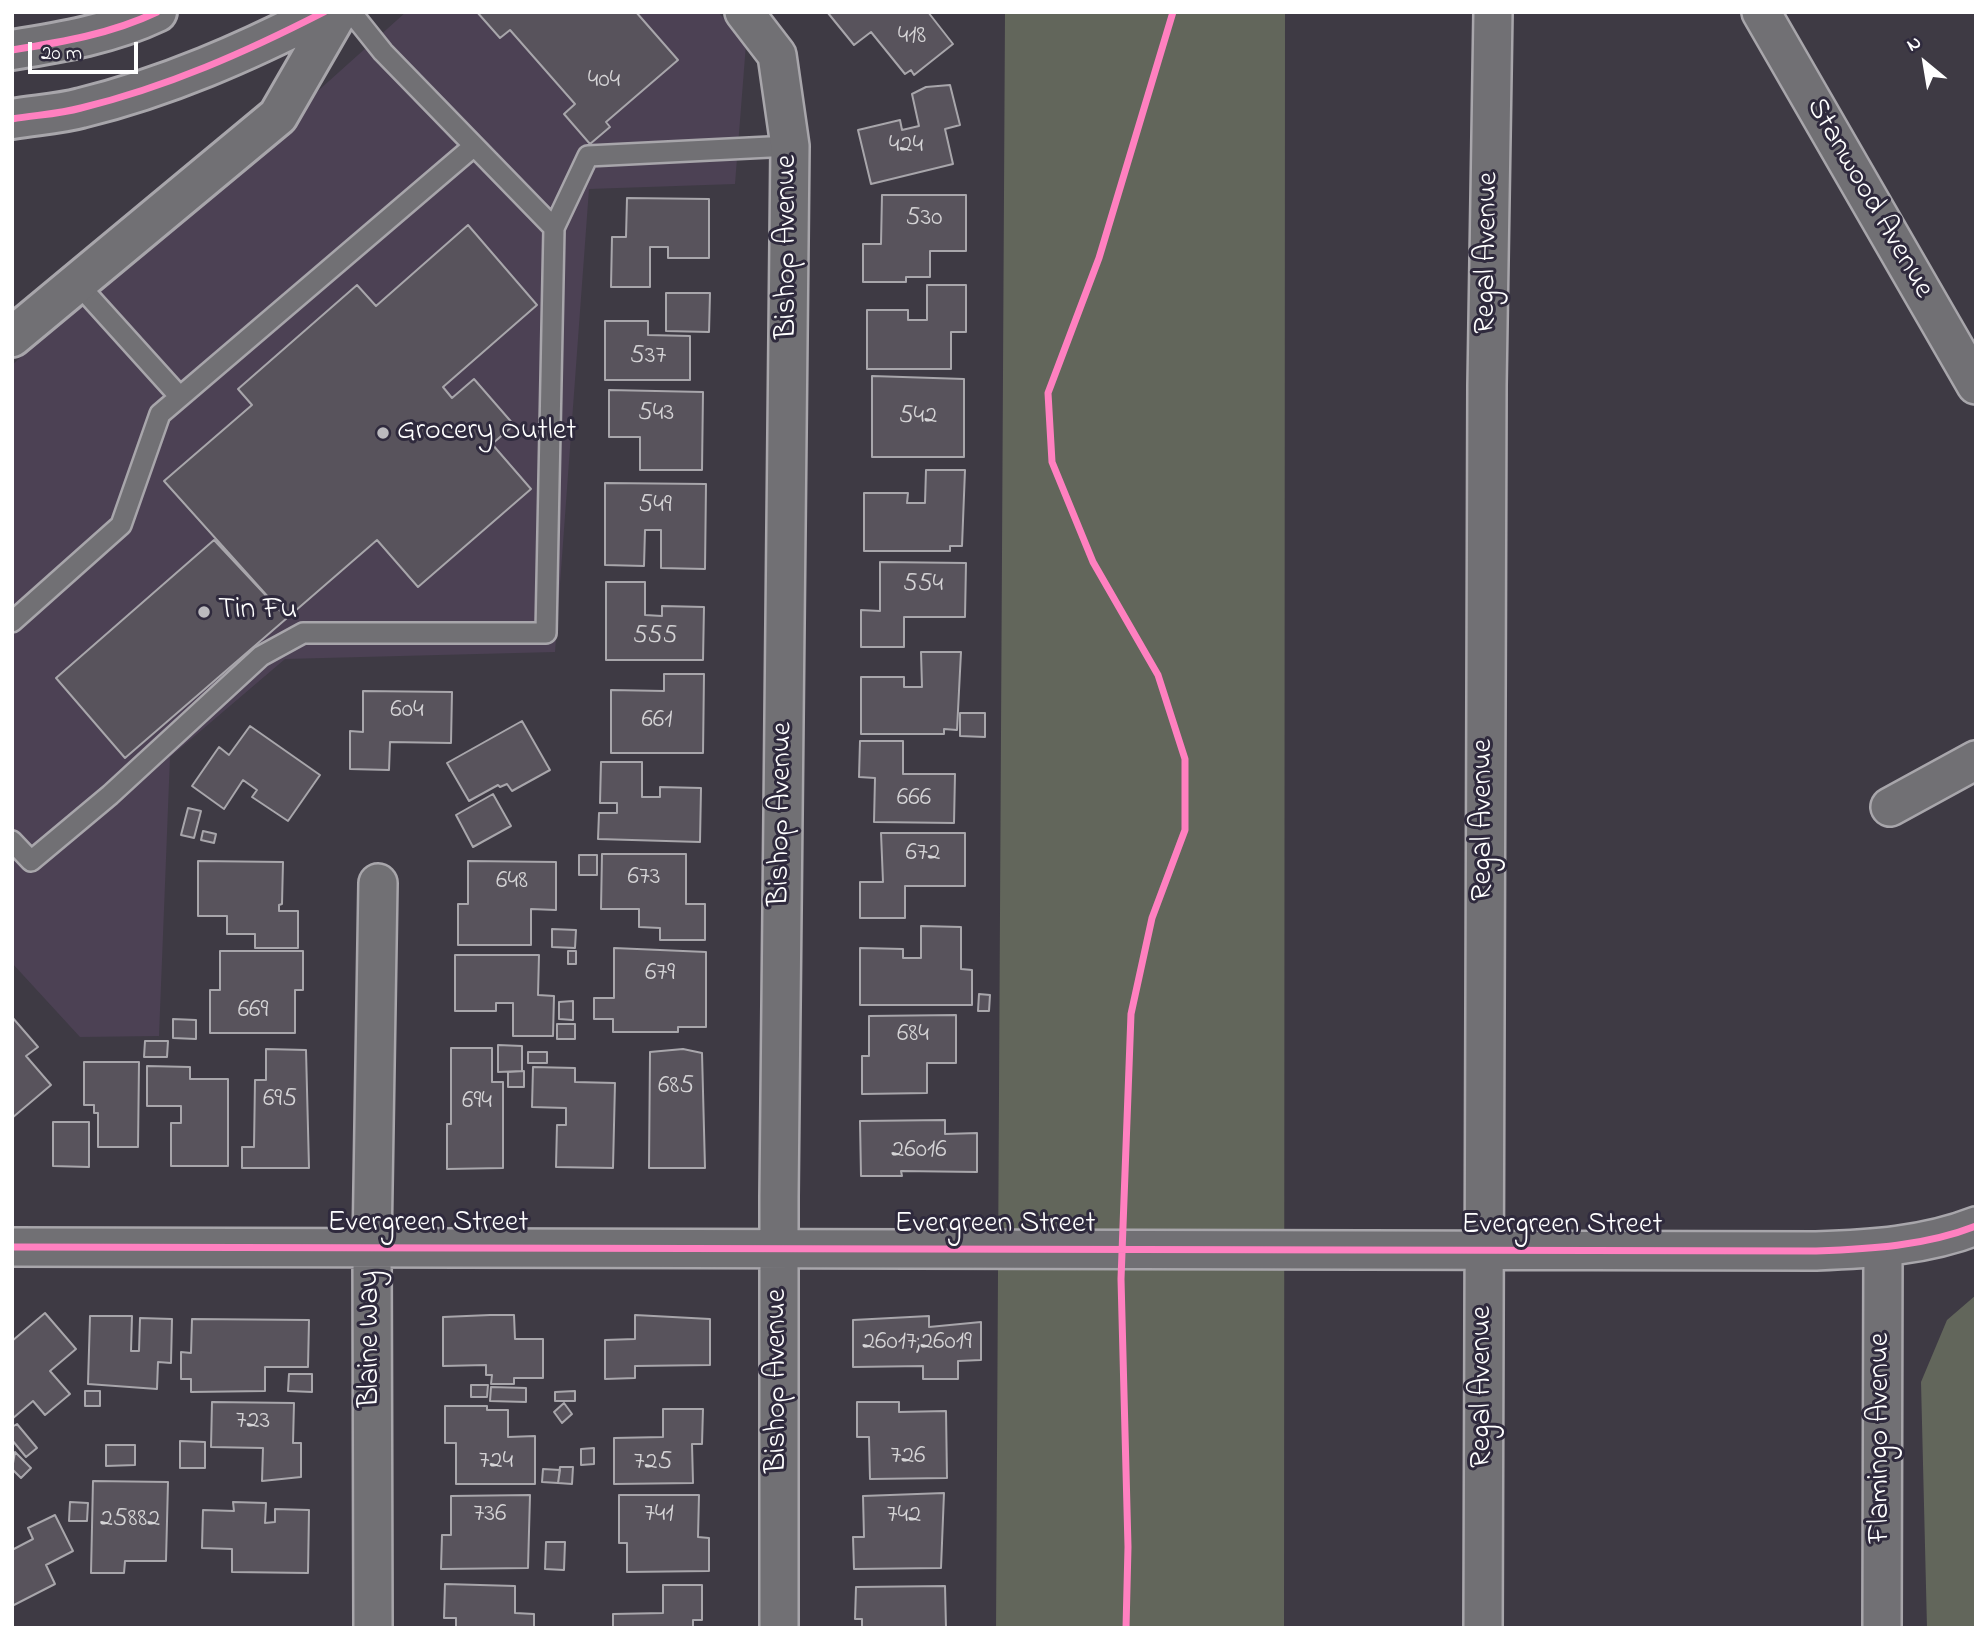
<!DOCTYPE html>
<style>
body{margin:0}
#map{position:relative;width:1988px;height:1640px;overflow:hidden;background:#3e3a44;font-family:"Indie Flower",sans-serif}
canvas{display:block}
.frame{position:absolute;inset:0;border:14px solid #fff;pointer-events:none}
.north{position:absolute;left:1890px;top:28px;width:70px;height:70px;-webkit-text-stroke:5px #2f2a3d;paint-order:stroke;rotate:330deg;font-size:19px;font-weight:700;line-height:28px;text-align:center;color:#fff}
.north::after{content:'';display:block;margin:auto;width:24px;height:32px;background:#fff;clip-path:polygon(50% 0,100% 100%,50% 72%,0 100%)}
.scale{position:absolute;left:28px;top:42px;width:110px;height:32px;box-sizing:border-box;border:4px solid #fff;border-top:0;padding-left:9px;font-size:21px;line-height:24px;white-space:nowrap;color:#fff;-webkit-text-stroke:5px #2f2a3d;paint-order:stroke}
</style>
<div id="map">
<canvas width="1988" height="1640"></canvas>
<div class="frame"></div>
<div class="north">N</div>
<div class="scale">20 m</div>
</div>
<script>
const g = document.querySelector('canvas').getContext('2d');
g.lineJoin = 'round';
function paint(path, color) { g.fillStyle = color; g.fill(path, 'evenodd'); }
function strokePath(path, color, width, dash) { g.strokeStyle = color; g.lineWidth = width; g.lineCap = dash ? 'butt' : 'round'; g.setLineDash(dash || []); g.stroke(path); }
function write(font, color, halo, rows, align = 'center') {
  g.font = font + ' "Indie Flower",sans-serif'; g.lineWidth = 6; g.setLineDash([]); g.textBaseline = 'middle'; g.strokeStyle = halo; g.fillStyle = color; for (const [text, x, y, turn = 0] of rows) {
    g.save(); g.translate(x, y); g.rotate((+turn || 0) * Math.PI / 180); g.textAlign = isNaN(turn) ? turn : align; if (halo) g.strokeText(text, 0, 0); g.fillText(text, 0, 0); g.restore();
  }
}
const built = new Path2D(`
 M 406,12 L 718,12 L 746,44 L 735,184 L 589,189 L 555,652 L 285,659 L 170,757 L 159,1036 L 80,1037 L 12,963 L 12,365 Z`);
const green = new Path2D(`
 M 1005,12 L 1285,12 L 1284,1628 L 996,1628 Z
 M 1976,1295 L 1976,1628 L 1927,1628 L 1921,1382 L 1947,1320 Z`);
const building = new Path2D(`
 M 477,12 L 636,12 L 678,60 L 606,122 L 610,127 L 590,144 L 564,114 L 575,104 L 510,30 L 500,38 Z
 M 928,12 L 953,44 L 914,75 L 911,70 L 905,74 L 871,32 L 854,45 L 828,13 Z
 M 950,85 L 960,125 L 945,129 L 953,164 L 871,184 L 858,130 L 900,120 L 902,130 L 919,126 L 912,94 L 926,87 Z
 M 882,195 L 966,195 L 966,251 L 930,251 L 930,277 L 906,277 L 906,282 L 863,282 L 863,244 L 881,244 Z
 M 627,198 L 709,199 L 709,258 L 668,258 L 668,247 L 650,247 L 650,287 L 611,287 L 612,237 L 626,237 Z
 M 468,225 L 537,305 L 443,387 L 452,398 L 474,379 L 514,425 L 492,444 L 531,489 L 418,587 L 377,540 L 287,618 L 164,481 L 252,405 L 238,389 L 357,285 L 376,306 Z
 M 927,285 L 966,285 L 966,332 L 951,332 L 951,369 L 867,369 L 867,310 L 908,310 L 908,320 L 927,320 Z
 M 666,293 L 710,293 L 709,332 L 666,331 Z
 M 605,321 L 648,321 L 648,335 L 690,336 L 690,380 L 605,380 Z
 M 872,376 L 964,379 L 964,457 L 872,457 Z
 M 609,390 L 703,392 L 702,470 L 640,470 L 640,437 L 609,437 Z
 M 926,470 L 965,470 L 962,546 L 950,546 L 950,551 L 864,551 L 864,493 L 908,493 L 907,503 L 925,503 Z
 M 605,483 L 706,484 L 705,569 L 661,568 L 661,530 L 645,530 L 644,566 L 605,565 Z
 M 214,540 L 287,618 L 125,758 L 56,678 Z
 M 880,562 L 966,563 L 965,617 L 904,617 L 904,647 L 861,647 L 861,610 L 880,611 Z
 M 606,582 L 645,582 L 645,615 L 662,616 L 662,606 L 704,607 L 703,660 L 606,660 Z
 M 921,652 L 961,652 L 957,730 L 944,729 L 944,734 L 861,734 L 861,677 L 904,677 L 904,687 L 922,687 Z
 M 664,674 L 704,674 L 703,753 L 611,753 L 611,690 L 664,691 Z
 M 363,691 L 452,692 L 451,743 L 390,742 L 389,770 L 350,769 L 350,731 L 363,732 Z
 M 960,713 L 985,713 L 985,737 L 960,736 Z
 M 522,721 L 550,770 L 512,791 L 507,784 L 500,787 L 498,785 L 469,801 L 447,763 Z
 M 250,726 L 320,775 L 288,821 L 252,797 L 257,790 L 243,780 L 224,809 L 192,786 L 219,747 L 229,755 Z
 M 860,741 L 903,741 L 903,774 L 955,774 L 954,823 L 874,822 L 875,778 L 859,777 Z
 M 601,762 L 642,762 L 642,797 L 660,797 L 660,787 L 701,788 L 700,842 L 598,839 L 599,813 L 617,813 L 617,803 L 600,803 Z
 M 493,794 L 511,826 L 473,847 L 456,815 Z
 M 188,808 L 201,811 L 194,838 L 181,835 Z
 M 203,831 L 216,834 L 214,843 L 201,840 Z
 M 881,833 L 965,833 L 965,886 L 905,886 L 905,918 L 860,918 L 860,882 L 883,882 Z
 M 602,854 L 686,854 L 686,904 L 705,904 L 705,940 L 660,940 L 660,928 L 639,927 L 639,909 L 601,909 Z
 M 579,855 L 597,855 L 597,875 L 579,875 Z
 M 198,861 L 283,862 L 282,904 L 279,905 L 279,911 L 298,911 L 298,948 L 255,948 L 255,934 L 227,934 L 227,916 L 198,916 Z
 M 468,861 L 556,862 L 556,910 L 531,909 L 531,945 L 458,945 L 458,904 L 468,904 Z
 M 921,926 L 961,927 L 961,969 L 972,970 L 972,1005 L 860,1005 L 860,948 L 903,949 L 903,958 L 921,958 Z
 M 552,929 L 576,930 L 575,948 L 552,947 Z
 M 614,948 L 706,952 L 706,1027 L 678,1027 L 678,1032 L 613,1032 L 613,1019 L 594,1019 L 594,998 L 614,998 Z
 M 220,951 L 303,951 L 303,990 L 295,990 L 295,1033 L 210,1033 L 210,990 L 220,990 Z
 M 568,951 L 576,951 L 576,964 L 568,964 Z
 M 455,955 L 539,955 L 538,995 L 554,996 L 553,1036 L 513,1036 L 513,1003 L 496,1003 L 496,1011 L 455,1011 Z
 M 979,994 L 990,995 L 989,1011 L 978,1011 Z
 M 573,1001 L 573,1020 L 559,1019 L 559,1002 Z
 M 956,1015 L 956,1063 L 927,1063 L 927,1093 L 862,1094 L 862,1056 L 869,1056 L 869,1016 Z
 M 12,1017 L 38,1047 L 26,1056 L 51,1085 L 12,1118 Z
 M 173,1019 L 196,1020 L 196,1039 L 173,1038 Z
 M 557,1024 L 575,1024 L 575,1039 L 557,1039 Z
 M 145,1041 L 168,1041 L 167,1057 L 144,1057 Z
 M 498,1045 L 522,1046 L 522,1071 L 498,1072 Z
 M 451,1048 L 492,1048 L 492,1082 L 503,1082 L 503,1168 L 447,1169 L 447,1124 L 451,1124 Z
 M 266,1049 L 306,1050 L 309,1168 L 242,1168 L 242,1147 L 254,1147 L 255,1080 L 266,1080 Z
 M 683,1049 L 702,1053 L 705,1168 L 649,1168 L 650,1052 Z
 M 528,1052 L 547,1052 L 547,1063 L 528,1063 Z
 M 84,1062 L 139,1062 L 138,1147 L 98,1147 L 98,1113 L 94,1113 L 94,1105 L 84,1105 Z
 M 147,1066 L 190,1067 L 190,1079 L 228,1079 L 228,1166 L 171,1166 L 171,1123 L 181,1123 L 181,1106 L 147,1106 Z
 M 533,1067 L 575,1068 L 575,1082 L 615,1083 L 613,1168 L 556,1167 L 557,1125 L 566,1125 L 566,1108 L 532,1107 Z
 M 524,1071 L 524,1087 L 508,1087 L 508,1072 Z
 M 945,1120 L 945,1134 L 977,1133 L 977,1172 L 901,1171 L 902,1176 L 861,1176 L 860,1121 Z
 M 53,1122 L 89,1122 L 89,1167 L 53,1166 Z
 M 45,1313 L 76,1349 L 50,1371 L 70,1394 L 45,1415 L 33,1401 L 12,1419 L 12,1341 Z
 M 490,1315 L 514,1315 L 515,1339 L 543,1339 L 543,1378 L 514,1378 L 514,1384 L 491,1384 L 492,1375 L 486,1375 L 486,1365 L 443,1366 L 443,1317 Z
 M 635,1315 L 710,1319 L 710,1365 L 635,1366 L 635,1378 L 605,1379 L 605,1340 L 635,1339 Z
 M 90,1316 L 132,1316 L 131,1351 L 139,1351 L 140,1318 L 172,1319 L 171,1363 L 158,1362 L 157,1389 L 88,1384 Z
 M 929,1316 L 929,1327 L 981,1322 L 981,1360 L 958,1361 L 958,1379 L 923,1379 L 923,1366 L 853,1367 L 853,1320 Z
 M 192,1319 L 309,1320 L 308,1367 L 265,1367 L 265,1391 L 191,1392 L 191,1379 L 181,1379 L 181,1352 L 191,1353 Z
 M 289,1374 L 312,1374 L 312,1392 L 288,1391 Z
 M 471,1385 L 488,1385 L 487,1397 L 471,1397 Z
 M 491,1387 L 526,1388 L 526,1402 L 490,1401 Z
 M 85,1391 L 100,1391 L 100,1406 L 85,1406 Z
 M 575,1391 L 575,1401 L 555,1401 L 555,1392 Z
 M 212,1402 L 294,1403 L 293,1443 L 301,1443 L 301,1477 L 262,1481 L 263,1448 L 211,1447 Z
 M 857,1402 L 899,1402 L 899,1412 L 946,1411 L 947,1478 L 870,1479 L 869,1437 L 857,1437 Z
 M 564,1403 L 572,1414 L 562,1423 L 554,1412 Z
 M 445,1406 L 487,1406 L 487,1410 L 508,1410 L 508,1437 L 535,1436 L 535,1484 L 456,1484 L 456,1443 L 445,1443 Z
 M 663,1409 L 703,1409 L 702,1444 L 692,1444 L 693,1483 L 614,1484 L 614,1438 L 663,1437 Z
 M 17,1424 L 37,1448 L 26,1457 L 12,1440 L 12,1427 Z
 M 180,1441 L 205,1442 L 205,1468 L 180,1468 Z
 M 106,1445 L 135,1445 L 135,1465 L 106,1466 Z
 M 594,1448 L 594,1464 L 581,1465 L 581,1449 Z
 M 15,1452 L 31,1468 L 21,1478 L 12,1469 Z
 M 560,1467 L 573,1467 L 572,1484 L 558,1483 Z
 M 543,1469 L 560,1470 L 558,1483 L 542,1482 Z
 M 93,1481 L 168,1482 L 166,1561 L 125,1561 L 124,1573 L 91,1573 Z
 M 944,1493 L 941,1568 L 854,1569 L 853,1537 L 864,1537 L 863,1496 Z
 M 530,1495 L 528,1568 L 441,1569 L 442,1535 L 451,1535 L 451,1496 Z
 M 619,1495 L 699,1495 L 698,1537 L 709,1538 L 709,1571 L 627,1572 L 627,1543 L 619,1543 Z
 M 70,1502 L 88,1503 L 87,1521 L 69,1521 Z
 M 233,1502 L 266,1503 L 265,1523 L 275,1522 L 275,1509 L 309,1510 L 308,1573 L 232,1572 L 232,1549 L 202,1548 L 203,1510 L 234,1511 Z
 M 55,1515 L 73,1551 L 46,1565 L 55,1584 L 12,1606 L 12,1550 L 33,1539 L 28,1528 Z
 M 546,1542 L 565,1542 L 564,1570 L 545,1569 Z
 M 445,1584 L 515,1586 L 515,1613 L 534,1614 L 534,1628 L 456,1628 L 456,1618 L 444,1618 Z
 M 663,1585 L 702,1585 L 702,1620 L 693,1620 L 693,1628 L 613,1628 L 613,1614 L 663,1613 Z
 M 945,1586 L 946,1628 L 862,1628 L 862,1619 L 855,1619 L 856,1587 Z`);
const lane = new Path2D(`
 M 351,12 L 383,52 L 554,228
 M 78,284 L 180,397
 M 12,622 L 121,525 L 160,414 L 474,146
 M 12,841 L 31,861 L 110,795 L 261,656 L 303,633 L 546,633 L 554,228 L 588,156 L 790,146`);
const street = new Path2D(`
 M 744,12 L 777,55 L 790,146 L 779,1196 L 779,1628
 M 1761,12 L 1976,385
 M 1890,807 L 1976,760
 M 12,1247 L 1816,1251 C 1870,1249 1925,1246 1976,1226
 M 373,1628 L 372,1248 L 378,883
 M 1483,1628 L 1487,385 L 1493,12
 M 1882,1628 L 1883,1248`);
const secondary = new Path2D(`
 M 12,50 C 62,42 111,34 157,12
 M 12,119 C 35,115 59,114 81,108 C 167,87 246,52 324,12
 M 12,337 L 278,116 L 338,12`);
const cycleway = new Path2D(`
 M 12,50 C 62,42 111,34 157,12
 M 12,119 C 35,115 59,114 81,108 C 167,87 246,52 324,12
 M 12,1247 L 1816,1251 C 1870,1249 1925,1246 1976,1226
 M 1126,1628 L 1128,1547 L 1121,1279 L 1131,1014 L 1152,918 L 1185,830 L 1185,759 L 1158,675 L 1093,562 L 1052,462 L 1048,393 L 1099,258 L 1173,12`);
const markers = [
 [383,433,7,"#bbbabe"],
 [204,612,7,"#bbbabe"]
];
const numberNames = [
 ["418",912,38],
 ["404",604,82],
 ["424",906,147],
 ["530",924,220],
 ["537",648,358],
 ["543",656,415],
 ["542",918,418],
 ["549",655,507],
 ["554",923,586],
 ["555",655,638],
 ["604",407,712],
 ["661",657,722],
 ["666",914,800],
 ["672",923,855],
 ["673",644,879],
 ["648",512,883],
 ["679",660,975],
 ["669",253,1012],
 ["684",913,1036],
 ["685",676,1088],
 ["695",280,1101],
 ["694",477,1103],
 ["26016",919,1152],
 ["26017;26019",917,1344],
 ["723",253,1423],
 ["726",908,1458],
 ["724",496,1463],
 ["725",653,1464],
 ["736",490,1516],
 ["741",659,1516],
 ["742",904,1517],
 ["25882",130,1521]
];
const streetNames = [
 ["Stanwood Avenue",1868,199,60],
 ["Bishop Avenue",789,247,-90],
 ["Regal Avenue",1489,253,-89],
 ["Bishop Avenue",783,814,-89],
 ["Regal Avenue",1485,820,-90],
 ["Evergreen Street",428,1225],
 ["Evergreen Street",995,1226],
 ["Evergreen Street",1562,1227],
 ["Blaine Way",372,1339,-90],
 ["Bishop Avenue",779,1381,-90],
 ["Regal Avenue",1484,1387,-90],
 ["Flamingo Avenue",1882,1438,-90]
];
const poiNames = [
 ["Grocery Outlet",397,433],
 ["Tin Fu",218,612]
];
paint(built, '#4c4154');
paint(green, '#62665b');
paint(building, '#58535c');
strokePath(building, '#a8a6ab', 2);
strokePath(lane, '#a8a6ab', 24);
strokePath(street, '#a8a6ab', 42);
strokePath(secondary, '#a8a6ab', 44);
strokePath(lane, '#717074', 19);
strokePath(street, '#717074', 37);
strokePath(secondary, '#717074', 38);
strokePath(cycleway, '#ff80c0', 7);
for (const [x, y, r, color] of markers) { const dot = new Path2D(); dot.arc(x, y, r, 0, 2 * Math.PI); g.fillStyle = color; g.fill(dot); strokePath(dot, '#2f2a3d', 2.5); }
write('26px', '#d5d4d6', null, numberNames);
write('30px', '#fff', '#2f2a3d', streetNames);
write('30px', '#fff', '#2f2a3d', poiNames, 'left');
</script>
